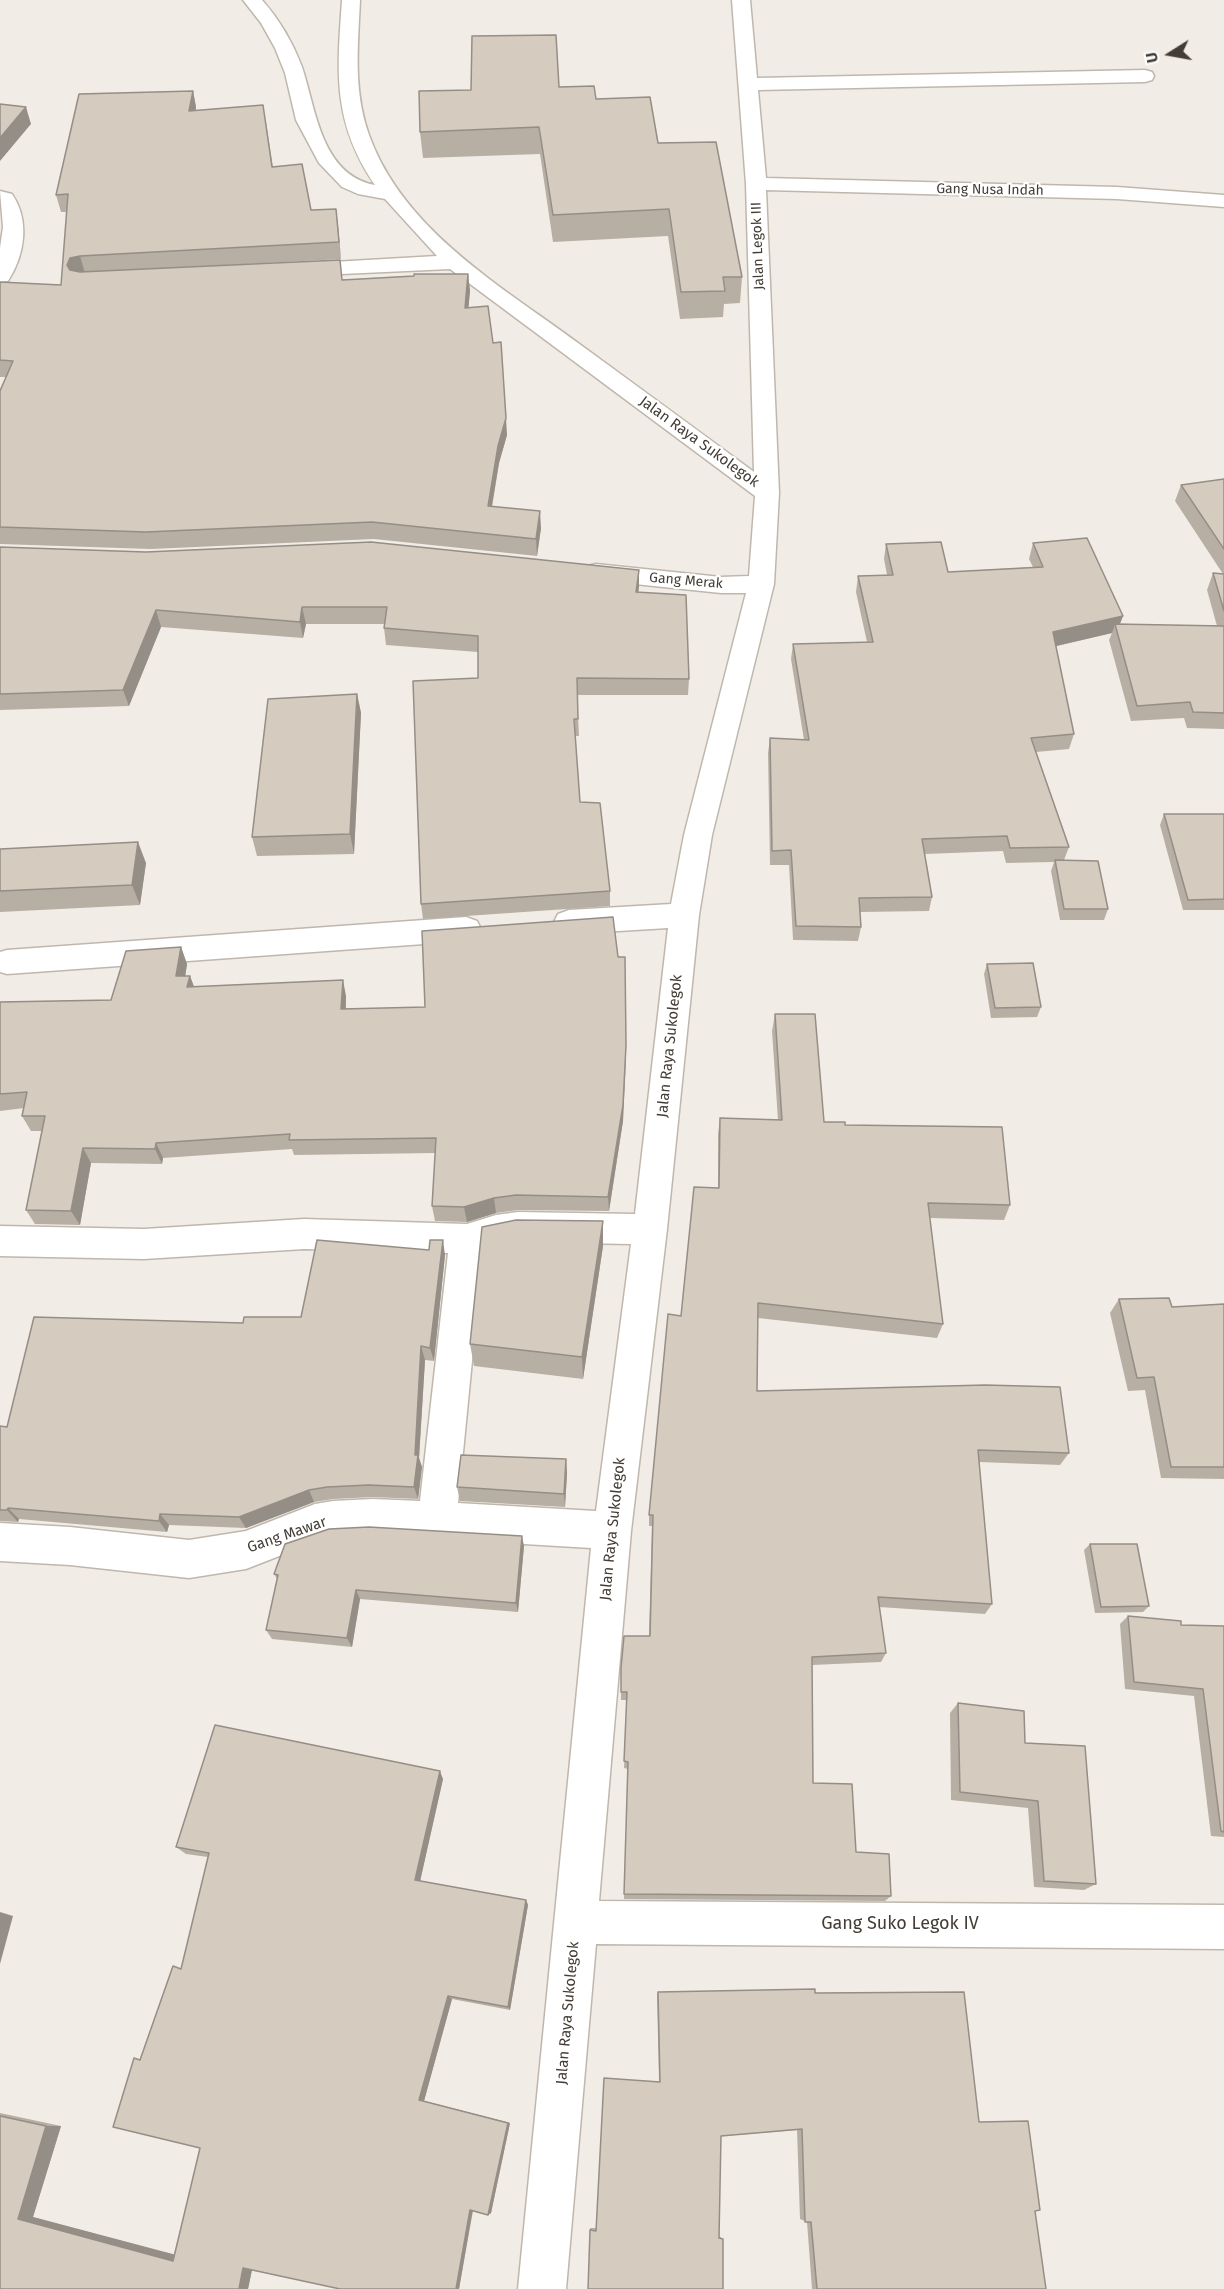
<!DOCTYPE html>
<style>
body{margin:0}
#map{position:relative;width:1224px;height:2289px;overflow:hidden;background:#f1ede6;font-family:"Fira Sans",sans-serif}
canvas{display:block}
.north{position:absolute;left:1140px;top:24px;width:60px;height:60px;-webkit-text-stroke:4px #fff;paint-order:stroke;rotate:259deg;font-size:16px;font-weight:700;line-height:24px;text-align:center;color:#433d36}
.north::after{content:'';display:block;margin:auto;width:21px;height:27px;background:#433d36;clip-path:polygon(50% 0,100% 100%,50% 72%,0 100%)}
</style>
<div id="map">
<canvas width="1224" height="2289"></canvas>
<div class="north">U</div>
</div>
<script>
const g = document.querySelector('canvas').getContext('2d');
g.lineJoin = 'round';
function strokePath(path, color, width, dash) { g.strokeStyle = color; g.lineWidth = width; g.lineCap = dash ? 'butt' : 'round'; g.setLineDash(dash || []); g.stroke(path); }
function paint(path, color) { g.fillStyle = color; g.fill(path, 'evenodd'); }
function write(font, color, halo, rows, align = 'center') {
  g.font = font + ' "Fira Sans",sans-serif'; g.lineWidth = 4.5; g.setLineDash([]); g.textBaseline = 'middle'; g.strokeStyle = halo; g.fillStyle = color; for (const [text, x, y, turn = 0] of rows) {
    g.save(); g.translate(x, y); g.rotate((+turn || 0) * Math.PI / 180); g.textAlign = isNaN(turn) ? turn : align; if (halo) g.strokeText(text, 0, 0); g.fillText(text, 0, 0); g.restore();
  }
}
const minor = new Path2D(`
 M 243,0 L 262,0 C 279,19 293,43 302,67 C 316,109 321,175 375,185 C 332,122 337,72 342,0 L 360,0 C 358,46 353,90 369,135 C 403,230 501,286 578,343 C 637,386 696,429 754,472 L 746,184 L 732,0 L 750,0 L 757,78 L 1145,70 L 1152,72 L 1154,76 L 1152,80 L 1145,82 L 758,90 L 766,178 L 1117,187 L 1224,195 L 1224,207 L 1117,199 L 766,190 L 779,493 L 774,584 L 712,835 L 699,915 L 667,1229 L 631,1531 L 599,1901 L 1224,1905 L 1224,1949 L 596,1944 L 566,2289 L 518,2289 L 591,1548 L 373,1535 L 333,1537 L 315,1542 L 246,1569 L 189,1578 L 70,1565 L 0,1561 L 0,1523 L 70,1527 L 189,1540 L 246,1531 L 315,1504 L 333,1501 L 373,1499 L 420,1501 L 448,1253 L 304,1249 L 144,1259 L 0,1256 L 0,1226 L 144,1229 L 304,1219 L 467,1224 L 496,1215 L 518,1212 L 635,1214 L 668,928 L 569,934 L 558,930 L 554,922 L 558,914 L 569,910 L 671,904 L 684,835 L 746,593 L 721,593 L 596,580 L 587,578 L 583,572 L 587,566 L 596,564 L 721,577 L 749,576 L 755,496 L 450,269 L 298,276 L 290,275 L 287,270 L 290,265 L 298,264 L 437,256 L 385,199 L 358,194 L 342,187 L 319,163 L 296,120 L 285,73 L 275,48 L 261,23 ZM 518,1242 L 631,1244 L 596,1511 L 458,1503 L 483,1249 Z
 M 0,191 L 12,194 C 30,220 25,255 8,281 L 0,282 L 0,248 L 3,227 Z
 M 466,917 L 477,921 L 481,929 L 477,937 L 466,941 L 7,974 L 0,972 L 0,952 L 7,950 Z`);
const wall = new Path2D(`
 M 559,87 L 596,99 L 658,143 L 742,277 L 740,303 L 724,304 L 723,317 L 680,319 L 668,236 L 553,242 L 540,154 L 423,158 L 420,132 Z
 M 193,91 L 196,107 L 196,111 L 266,122 L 273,167 L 311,210 L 336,209 L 341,259 L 228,265 L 343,280 L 468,274 L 470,291 L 468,307 L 507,435 L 499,463 L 492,507 L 541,528 L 537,556 L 374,539 L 151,549 L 0,544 L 0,391 L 6,377 L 0,377 L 0,282 L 61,285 L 67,212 L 61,212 L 56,195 Z
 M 1224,479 L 1224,729 L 1187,728 L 1184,718 L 1131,721 L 1109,640 L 1112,633 L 1056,646 L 1074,734 L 1069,749 L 1036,752 L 1069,847 L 1064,860 L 1108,909 L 1104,920 L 1060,920 L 1051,871 L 1054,862 L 1006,863 L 1003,851 L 925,854 L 932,897 L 929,911 L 860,912 L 861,927 L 858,941 L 793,940 L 789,865 L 770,865 L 768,753 L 770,738 L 804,740 L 791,659 L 793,644 L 867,642 L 856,592 L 858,576 L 887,575 L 884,559 L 886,544 L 948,572 L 1033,567 L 1029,559 L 1033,543 L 1123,616 L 1120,624 L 1217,626 L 1207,590 L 1213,573 L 1223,574 L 1175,501 L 1181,485 Z
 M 0,547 L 639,587 L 638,592 L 689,679 L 688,695 L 577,695 L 579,736 L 575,736 L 580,802 L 610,891 L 610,906 L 423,919 L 421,904 L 478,678 L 478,652 L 386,645 L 384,628 L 385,624 L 306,624 L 303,638 L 161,627 L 129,706 L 0,710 Z
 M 357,694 L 361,713 L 354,854 L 257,856 L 252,837 Z
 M 1164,814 L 1224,814 L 1224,910 L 1183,910 L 1160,825 Z
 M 0,849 L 146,863 L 140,905 L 0,912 Z
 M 181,947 L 187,964 L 185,976 L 190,976 L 194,987 L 346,996 L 346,1009 L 626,1061 L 623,1121 L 609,1211 L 518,1210 L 496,1213 L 467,1222 L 435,1221 L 432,1206 L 435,1153 L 294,1155 L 292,1149 L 163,1158 L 162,1164 L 91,1163 L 80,1225 L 35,1224 L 26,1210 L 42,1131 L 31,1131 L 22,1116 L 24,1108 L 0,1111 L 0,1002 L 111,1000 Z
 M 987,964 L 1041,1007 L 1037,1017 L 991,1018 L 984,974 Z
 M 775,1014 L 824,1122 L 845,1125 L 1010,1205 L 1004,1220 L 930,1218 L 943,1324 L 937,1338 L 758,1318 L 757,1391 L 1069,1453 L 1060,1465 L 979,1462 L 992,1604 L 985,1614 L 879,1607 L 886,1653 L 881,1662 L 812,1665 L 813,1783 L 856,1852 L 891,1896 L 885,1901 L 624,1899 L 628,1769 L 624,1768 L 627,1700 L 621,1700 L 621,1668 L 649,1636 L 652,1526 L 649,1526 L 649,1515 L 681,1316 L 718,1188 L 718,1134 L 720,1118 L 778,1120 L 772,1031 Z
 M 603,1221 L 603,1246 L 583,1379 L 474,1366 L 470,1344 Z
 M 445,1255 L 434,1361 L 425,1360 L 419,1458 L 422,1467 L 418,1499 L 373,1497 L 333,1499 L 314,1502 L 246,1528 L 169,1525 L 167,1532 L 19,1519 L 18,1522 L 0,1521 L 0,1426 L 7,1427 L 243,1323 L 301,1317 Z
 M 1119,1299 L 1172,1307 L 1224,1304 L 1224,1479 L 1161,1478 L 1145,1390 L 1128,1391 L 1110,1313 Z
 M 566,1459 L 567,1473 L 565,1507 L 460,1501 L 457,1487 Z
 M 1090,1544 L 1149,1606 L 1143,1612 L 1095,1613 L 1084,1550 Z
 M 524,1546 L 518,1612 L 360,1599 L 352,1647 L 272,1639 L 266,1630 L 277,1579 L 274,1574 Z
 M 1128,1616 L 1181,1625 L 1224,1626 L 1224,1837 L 1211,1836 L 1194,1696 L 1125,1689 L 1120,1624 Z
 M 958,1703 L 1025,1743 L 1096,1884 L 1084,1890 L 1034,1887 L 1028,1808 L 951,1800 L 950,1713 Z
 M 443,1779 L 420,1881 L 526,1900 L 528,1905 L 510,2010 L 452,1999 L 424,2101 L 510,2123 L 491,2213 L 488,2215 L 473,2211 L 459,2289 L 340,2289 L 252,2270 L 248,2289 L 0,2289 L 0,2113 L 61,2126 L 33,2217 L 174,2255 L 200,2148 L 140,2059 L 181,1969 L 208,1857 L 186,1854 L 176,1847 Z
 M 658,1992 L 815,1993 L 979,2122 L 1035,2211 L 1046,2289 L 812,2289 L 807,2222 L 800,2219 L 797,2130 L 721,2136 L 719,2236 L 723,2239 L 590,2230 L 590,2228 L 596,2228 L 659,2082 L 657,1995 Z`);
const shadedWall = new Path2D(`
 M 193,91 L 196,107 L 193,128 L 189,111 Z
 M 26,107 L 31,124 L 0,161 L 0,138 Z
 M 336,209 L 338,225 L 341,259 L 339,242 Z
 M 80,256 L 85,273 L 72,282 L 67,265 L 70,258 Z
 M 468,274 L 470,291 L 467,325 L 465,308 Z
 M 506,418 L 507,435 L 499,463 L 489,523 L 488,506 L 498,446 Z
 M 540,511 L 541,528 L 537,556 L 536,539 Z
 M 639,570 L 639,587 L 636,608 L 636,592 Z
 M 302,607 L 306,624 L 303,638 L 300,622 Z
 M 156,610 L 161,627 L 129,706 L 123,690 Z
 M 1123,616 L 1117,631 L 1115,624 L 1112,633 L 1048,648 L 1053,632 Z
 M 357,694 L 361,713 L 354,854 L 350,834 Z
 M 138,842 L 146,863 L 140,905 L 132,885 Z
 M 181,947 L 187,964 L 183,992 L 176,976 Z
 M 190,976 L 196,992 L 187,987 Z
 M 343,980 L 346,996 L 345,1025 L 341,1009 Z
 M 626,1045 L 623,1121 L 609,1211 L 608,1197 Z
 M 156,1143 L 163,1158 L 162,1164 L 155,1149 Z
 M 83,1148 L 91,1163 L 80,1225 L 71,1211 Z
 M 494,1198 L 496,1213 L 467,1222 L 464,1207 Z
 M 603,1221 L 603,1246 L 583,1379 L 582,1357 Z
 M 443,1240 L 445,1255 L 434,1361 L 430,1348 Z
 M 421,1346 L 425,1360 L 419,1458 L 422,1467 L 418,1499 L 414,1487 L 415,1455 Z
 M 566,1459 L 567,1473 L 565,1507 L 564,1494 Z
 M 309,1490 L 314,1502 L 246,1528 L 239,1517 Z
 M 8,1508 L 19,1519 L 18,1522 L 7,1510 Z
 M 160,1514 L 169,1525 L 167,1532 L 159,1521 Z
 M 522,1536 L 524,1546 L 518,1612 L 516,1603 Z
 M 356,1590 L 360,1599 L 352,1647 L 347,1638 Z
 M 440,1771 L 443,1779 L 419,1886 L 415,1880 Z
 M 526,1900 L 528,1905 L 510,2010 L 508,2007 Z
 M 0,1912 L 13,1916 L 0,1964 Z
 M 448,1996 L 452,1999 L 424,2101 L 510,2123 L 491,2213 L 488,2215 L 419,2100 Z
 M 46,2126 L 61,2126 L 33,2217 L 184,2257 L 173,2261 L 18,2219 Z
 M 473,2208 L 459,2289 L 456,2289 L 470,2210 Z
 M 253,2265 L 248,2289 L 239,2289 L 243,2268 Z`);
const building = new Path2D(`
 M 556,35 L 559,87 L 594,86 L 596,99 L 650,97 L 658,143 L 716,142 L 742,277 L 723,277 L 725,291 L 681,292 L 669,209 L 553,215 L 539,127 L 420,132 L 419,91 L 471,90 L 472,36 Z
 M 193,91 L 189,111 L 263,105 L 272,167 L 302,164 L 311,210 L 336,209 L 339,242 L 80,256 L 70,258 L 67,265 L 70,270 L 80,272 L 340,260 L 342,280 L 414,276 L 414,274 L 468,274 L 465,308 L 488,306 L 493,343 L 501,342 L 506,418 L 498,446 L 488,506 L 540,511 L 536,539 L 372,522 L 146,532 L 0,527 L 0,391 L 13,361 L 0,360 L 0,282 L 61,285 L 68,194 L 56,195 L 79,94 Z
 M 0,104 L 26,107 L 0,138 Z
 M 1224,479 L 1224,549 L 1181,485 Z
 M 1087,538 L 1123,616 L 1053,632 L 1074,734 L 1031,738 L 1069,847 L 1010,848 L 1007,836 L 922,839 L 932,897 L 859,898 L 861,927 L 796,926 L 791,850 L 772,851 L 770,738 L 809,740 L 793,644 L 873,642 L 858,576 L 893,575 L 886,544 L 941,542 L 948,572 L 1043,567 L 1033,543 Z
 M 371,542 L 639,570 L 636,592 L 686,595 L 689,679 L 577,678 L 578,719 L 574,719 L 580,802 L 600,803 L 610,891 L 421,904 L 413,681 L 478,678 L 478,636 L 384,628 L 387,607 L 302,607 L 300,622 L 156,610 L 123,690 L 0,694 L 0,547 L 146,552 Z
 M 1213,573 L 1224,574 L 1224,611 Z
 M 1115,624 L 1224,626 L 1224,713 L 1193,712 L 1190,702 L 1137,706 Z
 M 357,694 L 350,834 L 252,837 L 268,699 Z
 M 1164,814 L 1224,814 L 1224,899 L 1188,900 Z
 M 138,842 L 132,885 L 0,891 L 0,849 Z
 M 1055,860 L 1098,861 L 1108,909 L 1064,909 Z
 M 613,917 L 618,957 L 625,957 L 626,1045 L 623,1105 L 608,1197 L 516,1195 L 494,1198 L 464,1207 L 432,1206 L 436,1138 L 289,1140 L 290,1134 L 156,1143 L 155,1149 L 83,1148 L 71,1211 L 26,1210 L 45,1116 L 22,1116 L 27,1092 L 0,1094 L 0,1002 L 111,1000 L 126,951 L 181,947 L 176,976 L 190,976 L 187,987 L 343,980 L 341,1009 L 425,1007 L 422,931 Z
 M 1033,963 L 1041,1007 L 995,1008 L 987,964 Z
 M 775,1014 L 815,1014 L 824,1122 L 845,1122 L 845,1125 L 1002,1127 L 1010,1205 L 928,1203 L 943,1324 L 758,1303 L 757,1391 L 985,1385 L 1060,1387 L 1069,1453 L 978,1450 L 992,1604 L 878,1597 L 886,1653 L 812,1657 L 813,1783 L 852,1784 L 856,1852 L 889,1854 L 891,1896 L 624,1894 L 628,1762 L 624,1761 L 627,1692 L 621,1692 L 621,1668 L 624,1636 L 650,1636 L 653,1515 L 649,1515 L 668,1314 L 681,1316 L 694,1187 L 719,1188 L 720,1118 L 782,1120 Z
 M 516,1220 L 603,1221 L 582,1357 L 470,1344 L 482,1227 Z
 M 317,1240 L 429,1250 L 430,1240 L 443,1240 L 430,1348 L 421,1346 L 415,1455 L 418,1455 L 414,1487 L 369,1485 L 327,1487 L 309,1490 L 239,1517 L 160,1514 L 159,1521 L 8,1508 L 7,1510 L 0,1510 L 0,1426 L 7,1427 L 34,1317 L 243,1323 L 244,1317 L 301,1317 Z
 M 1169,1298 L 1172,1307 L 1224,1304 L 1224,1467 L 1171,1467 L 1154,1377 L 1137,1378 L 1119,1299 Z
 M 461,1455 L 566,1459 L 564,1494 L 457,1487 Z
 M 369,1527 L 522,1536 L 516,1603 L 356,1590 L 347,1638 L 266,1630 L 278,1575 L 274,1574 L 285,1544 L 329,1529 Z
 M 1090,1544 L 1137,1544 L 1149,1606 L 1101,1607 Z
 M 1128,1616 L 1181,1621 L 1181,1625 L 1224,1626 L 1224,1832 L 1221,1831 L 1203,1689 L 1134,1682 Z
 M 958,1703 L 1024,1711 L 1025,1743 L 1085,1746 L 1096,1884 L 1044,1881 L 1038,1801 L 960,1792 Z
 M 215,1725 L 440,1771 L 415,1880 L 526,1900 L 508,2007 L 448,1996 L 419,2100 L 508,2123 L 488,2215 L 470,2210 L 456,2289 L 340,2289 L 243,2268 L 239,2289 L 0,2289 L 0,2116 L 46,2126 L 18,2219 L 173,2261 L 200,2148 L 113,2127 L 134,2058 L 140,2060 L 173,1966 L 181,1969 L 209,1853 L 176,1847 Z
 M 815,1989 L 815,1993 L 964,1992 L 979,2122 L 1028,2121 L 1040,2210 L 1035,2211 L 1046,2289 L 817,2289 L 811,2222 L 805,2222 L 802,2129 L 721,2136 L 719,2238 L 723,2239 L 723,2289 L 588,2289 L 590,2230 L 596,2231 L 604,2078 L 660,2082 L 658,1992 Z`);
const farStreetnames = [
 ["Gang Nusa Indah",990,190,1],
 ["Jalan Legok III",758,246,-92],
 ["Gang Merak",686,581,5]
];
const streetNames = [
 ["Jalan Raya Sukolegok",699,442,36],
 ["Jalan Raya Sukolegok",670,1046,-84],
 ["Jalan Raya Sukolegok",613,1529,-84],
 ["Gang Mawar",287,1535,-19],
 ["Jalan Raya Sukolegok",568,2013,-85]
];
const nearStreetnames = [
 ["Gang Suko Legok IV",900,1924]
];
strokePath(minor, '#bfb7ac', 3);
paint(minor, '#fff');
paint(wall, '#b7afa4');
paint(shadedWall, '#958e86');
paint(building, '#d5cbbf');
strokePath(building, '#958e86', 1.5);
write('14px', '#433d36', '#fff', farStreetnames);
write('15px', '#433d36', '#fff', streetNames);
write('18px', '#433d36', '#fff', nearStreetnames);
</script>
